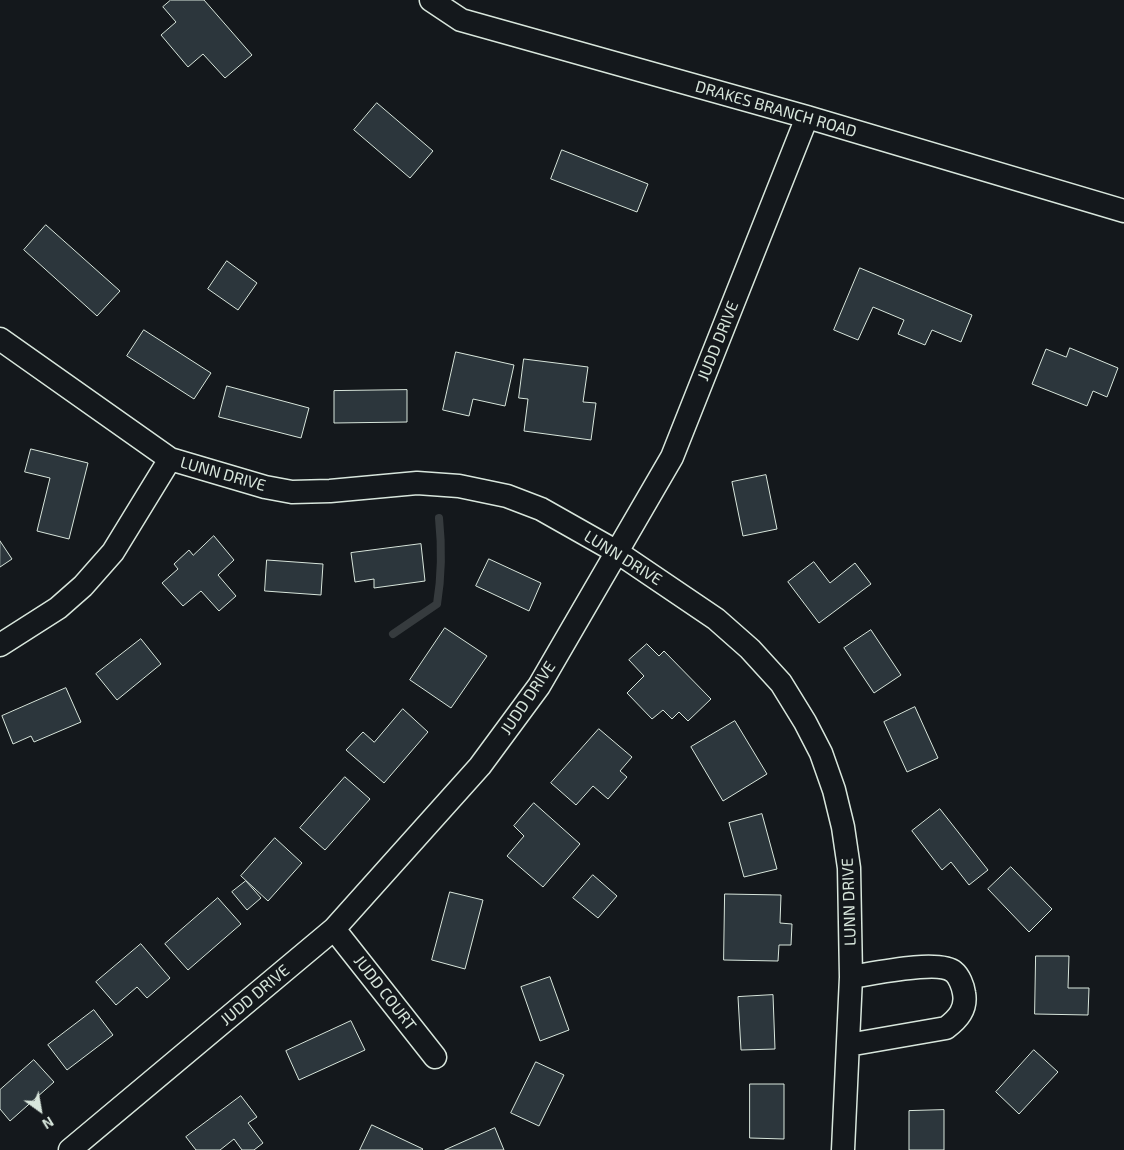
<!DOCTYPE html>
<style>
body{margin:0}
#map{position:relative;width:1124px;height:1150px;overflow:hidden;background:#14181c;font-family:"Exo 2",sans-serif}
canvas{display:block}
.north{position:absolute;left:15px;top:1085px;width:50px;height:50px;-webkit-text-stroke:4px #14181c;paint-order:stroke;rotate:148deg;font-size:14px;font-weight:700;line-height:20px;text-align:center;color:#d8e6dc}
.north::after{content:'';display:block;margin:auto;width:18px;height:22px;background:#d8e6dc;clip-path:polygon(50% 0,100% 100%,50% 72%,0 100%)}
</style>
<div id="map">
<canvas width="1124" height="1150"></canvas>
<div class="north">N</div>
</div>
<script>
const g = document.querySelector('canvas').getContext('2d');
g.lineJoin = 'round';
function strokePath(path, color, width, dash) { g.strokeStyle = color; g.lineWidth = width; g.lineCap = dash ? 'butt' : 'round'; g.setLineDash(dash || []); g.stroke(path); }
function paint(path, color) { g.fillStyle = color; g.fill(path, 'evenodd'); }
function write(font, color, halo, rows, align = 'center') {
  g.font = font + ' "Exo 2",sans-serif'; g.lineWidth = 4; g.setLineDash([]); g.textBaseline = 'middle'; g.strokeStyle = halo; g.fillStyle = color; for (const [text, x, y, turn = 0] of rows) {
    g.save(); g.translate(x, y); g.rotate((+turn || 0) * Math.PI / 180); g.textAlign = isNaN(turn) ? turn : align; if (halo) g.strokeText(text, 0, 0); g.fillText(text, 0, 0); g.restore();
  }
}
const stream = new Path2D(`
 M 393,634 L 437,604 C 442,574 442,547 439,518`);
const building = new Path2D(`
 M 171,0 L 204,0 L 252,55 L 225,78 L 203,54 L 188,67 L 161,35 L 176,22 L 163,7 Z
 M 377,103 L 433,151 L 410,178 L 354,130 Z
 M 562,150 L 648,184 L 637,212 L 551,179 Z
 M 46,225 L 120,291 L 97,316 L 24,250 Z
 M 227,261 L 257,283 L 238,310 L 208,289 Z
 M 860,268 L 972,315 L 961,342 L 932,330 L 925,345 L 898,334 L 904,320 L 873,307 L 858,340 L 834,330 Z
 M 144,330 L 211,373 L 194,399 L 127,356 Z
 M 1070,348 L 1118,368 L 1107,397 L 1093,391 L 1087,406 L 1032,384 L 1046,349 L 1066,357 Z
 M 456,352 L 514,365 L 505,406 L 473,399 L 469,416 L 443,410 Z
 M 524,359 L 588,367 L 583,402 L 596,403 L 591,440 L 524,431 L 528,399 L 519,398 Z
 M 227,386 L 309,408 L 301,438 L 219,417 Z
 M 407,390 L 407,422 L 334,423 L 334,391 Z
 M 31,449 L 88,463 L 69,539 L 37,531 L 50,478 L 25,472 Z
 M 766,475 L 777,529 L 743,536 L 732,482 Z
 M 214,536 L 234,560 L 218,575 L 236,596 L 219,611 L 201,591 L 183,606 L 162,583 L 178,569 L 174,564 L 189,550 L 193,555 Z
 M 0,541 L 12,559 L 0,567 Z
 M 421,544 L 425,581 L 374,588 L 374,579 L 355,582 L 351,553 Z
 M 489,559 L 541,583 L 529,611 L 476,586 Z
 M 267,560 L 323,564 L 321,595 L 265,591 Z
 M 814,562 L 830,583 L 855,563 L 871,584 L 819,623 L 788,582 Z
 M 445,628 L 487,656 L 451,708 L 410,680 Z
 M 871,630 L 901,675 L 874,693 L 844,648 Z
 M 141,639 L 161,664 L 117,700 L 96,674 Z
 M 647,644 L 659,656 L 664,651 L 711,699 L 688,721 L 679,712 L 672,719 L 663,710 L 652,719 L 627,693 L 644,676 L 629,660 Z
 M 66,688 L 81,722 L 34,742 L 31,736 L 13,744 L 2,716 Z
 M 915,707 L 938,758 L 907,772 L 884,722 Z
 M 403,709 L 428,732 L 384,783 L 346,750 L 363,732 L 374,742 Z
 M 735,721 L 767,774 L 723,801 L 691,747 Z
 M 599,729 L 632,757 L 620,771 L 627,777 L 608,799 L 593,786 L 576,805 L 551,783 Z
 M 345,777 L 370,799 L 325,850 L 300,828 Z
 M 534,803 L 580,844 L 543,887 L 507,856 L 524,836 L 514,826 Z
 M 940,809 L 988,870 L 969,885 L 951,862 L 942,870 L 912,831 Z
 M 762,814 L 777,869 L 744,877 L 729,823 Z
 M 275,838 L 302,863 L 268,901 L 241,876 Z
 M 1011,867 L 1052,909 L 1029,932 L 988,889 Z
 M 593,875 L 617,896 L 598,918 L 573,898 Z
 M 246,881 L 261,898 L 247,910 L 232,892 Z
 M 450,892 L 483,900 L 465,969 L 432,960 Z
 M 725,894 L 781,895 L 780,923 L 792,924 L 791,945 L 779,945 L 778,961 L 724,960 Z
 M 218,898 L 241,924 L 188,970 L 165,944 Z
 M 141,944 L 170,978 L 147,998 L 137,987 L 116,1005 L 96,982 Z
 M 1036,956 L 1069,956 L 1068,988 L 1089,988 L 1088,1015 L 1035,1014 Z
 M 550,977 L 569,1030 L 540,1041 L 521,987 Z
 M 773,995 L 775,1049 L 741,1050 L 738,997 Z
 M 94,1010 L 113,1035 L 67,1070 L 48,1045 Z
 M 351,1021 L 365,1050 L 299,1080 L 286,1051 Z
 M 1034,1050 L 1058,1072 L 1019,1114 L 996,1092 Z
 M 34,1060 L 54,1082 L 10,1121 L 0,1109 L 0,1090 Z
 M 536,1062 L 564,1075 L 539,1126 L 511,1113 Z
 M 750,1084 L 784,1084 L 784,1139 L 750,1138 Z
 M 241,1096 L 257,1117 L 248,1123 L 263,1143 L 254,1150 L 242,1150 L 234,1139 L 220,1150 L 196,1150 L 186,1137 Z
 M 944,1110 L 944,1150 L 909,1150 L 909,1111 Z
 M 372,1125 L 423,1149 L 422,1150 L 360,1150 Z
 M 495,1128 L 504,1150 L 445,1150 Z`);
const minor = new Path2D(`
 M 431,0 L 461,20 L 807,117 L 1124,211
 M 0,339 L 170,459 L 265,487 L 292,492 L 330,491 L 417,483 L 459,486 L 507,496 L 541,509 L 617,552 L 716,619 L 750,649 L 781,683 L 805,722 L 821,753 L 834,790 L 843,827 L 849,868 L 851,977 L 843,1150
 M 0,645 L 58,608 L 83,586 L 113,552 L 170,459
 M 334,929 L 435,1057
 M 848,1045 L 946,1028 C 958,1019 967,1009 964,993 C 963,986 959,976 954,972 C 939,959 871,974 851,977
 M 70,1150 L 334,929 L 480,766 L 539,686 L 672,457 L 807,117`);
const streetNames = [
 ["DRAKES BRANCH ROAD",776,109,16],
 ["JUDD DRIVE",718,341,-68],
 ["LUNN DRIVE",223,474,16],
 ["LUNN DRIVE",623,558,32],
 ["JUDD DRIVE",528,698,-56],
 ["LUNN DRIVE",849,902,-92],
 ["JUDD COURT",385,993,52],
 ["JUDD DRIVE",255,995,-40]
];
strokePath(stream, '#363b3e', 8);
paint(building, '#2c363c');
strokePath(building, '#d8e6dc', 1);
strokePath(minor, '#d8e6dc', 25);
strokePath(minor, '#14181c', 22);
write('16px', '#d8e6dc', '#14181c', streetNames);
</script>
